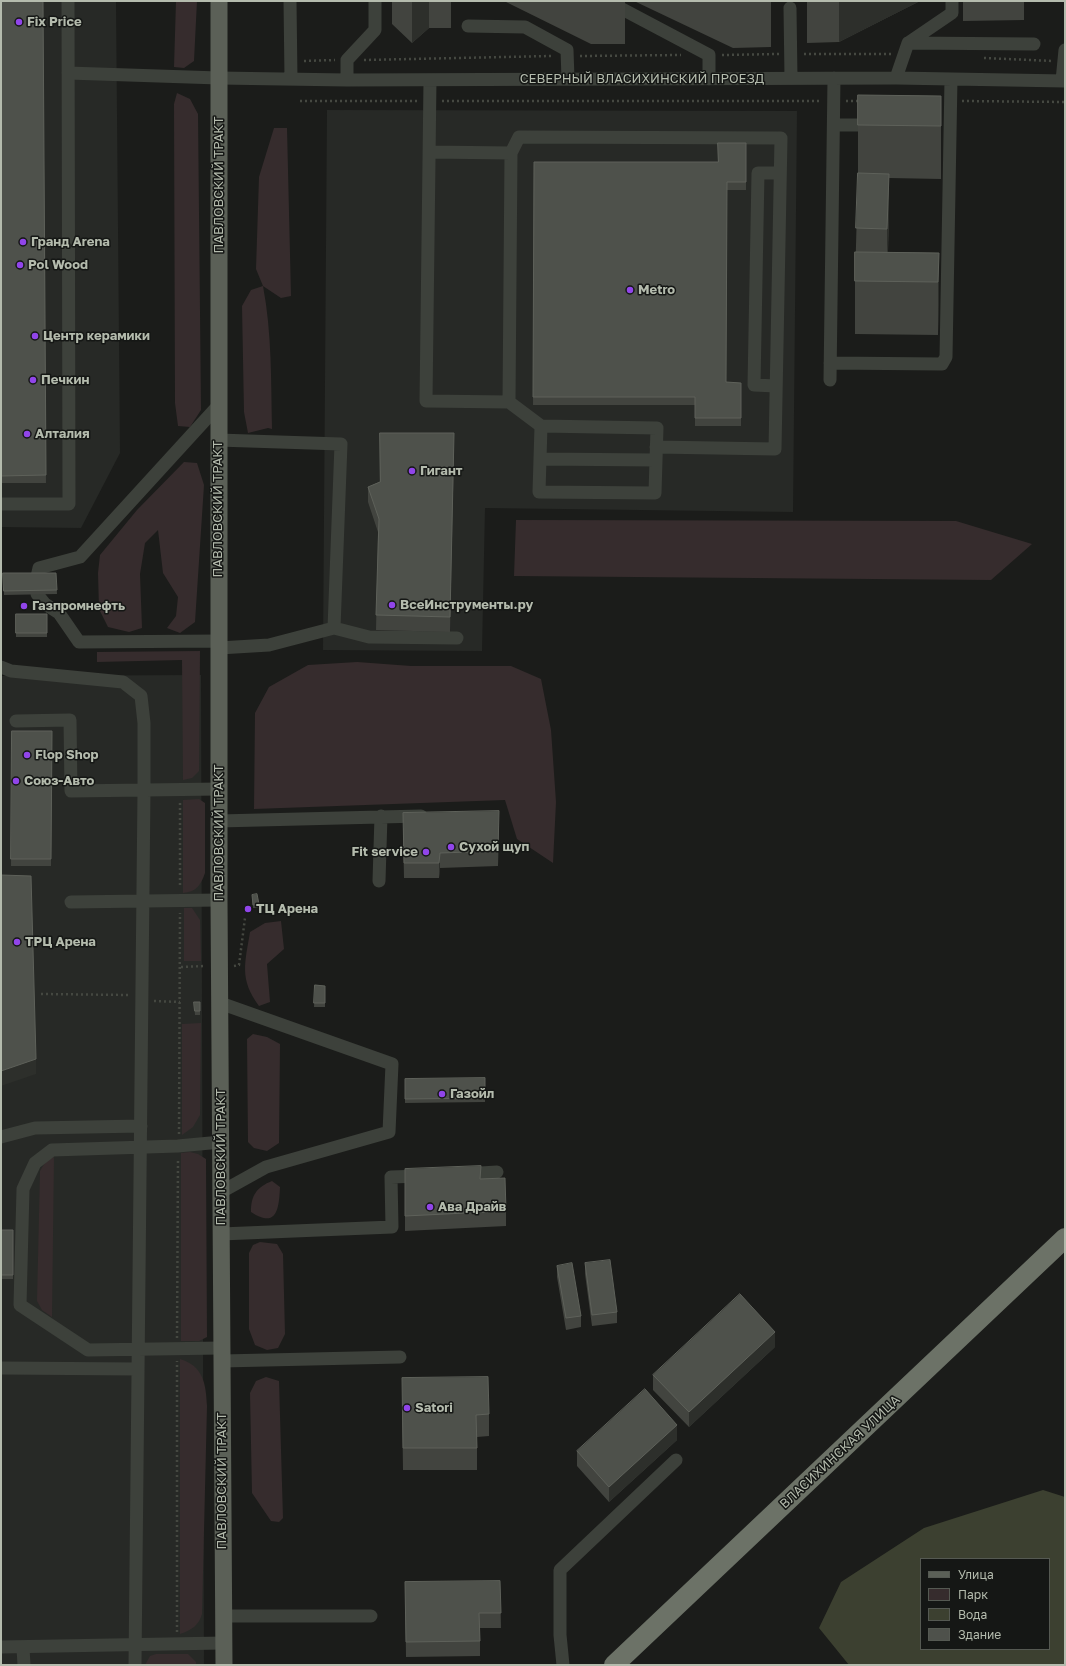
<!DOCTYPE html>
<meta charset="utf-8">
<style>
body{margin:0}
#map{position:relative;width:1066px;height:1666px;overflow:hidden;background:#1b1c1a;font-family:"Golos Text",sans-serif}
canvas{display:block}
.frame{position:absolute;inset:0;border:2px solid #b4bbad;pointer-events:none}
.legend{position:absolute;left:920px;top:1558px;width:130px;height:92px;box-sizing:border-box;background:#151715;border:1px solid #555952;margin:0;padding:5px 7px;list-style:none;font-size:12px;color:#b4bbad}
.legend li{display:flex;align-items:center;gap:8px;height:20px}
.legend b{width:20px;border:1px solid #555952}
</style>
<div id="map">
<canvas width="1066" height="1666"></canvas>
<div class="frame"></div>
<ul class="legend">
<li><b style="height:5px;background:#5b6057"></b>Улица</li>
<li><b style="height:11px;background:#362c2d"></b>Парк</li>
<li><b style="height:11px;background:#3c4030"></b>Вода</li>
<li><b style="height:11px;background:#4e514b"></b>Здание</li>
</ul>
</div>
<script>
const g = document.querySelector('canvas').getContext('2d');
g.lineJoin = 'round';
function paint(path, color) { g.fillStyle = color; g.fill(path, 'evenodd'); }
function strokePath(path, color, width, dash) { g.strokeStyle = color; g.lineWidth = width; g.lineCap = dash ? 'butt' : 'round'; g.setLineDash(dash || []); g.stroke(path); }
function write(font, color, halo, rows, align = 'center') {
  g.font = font + ' "Golos Text",sans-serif'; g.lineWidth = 3; g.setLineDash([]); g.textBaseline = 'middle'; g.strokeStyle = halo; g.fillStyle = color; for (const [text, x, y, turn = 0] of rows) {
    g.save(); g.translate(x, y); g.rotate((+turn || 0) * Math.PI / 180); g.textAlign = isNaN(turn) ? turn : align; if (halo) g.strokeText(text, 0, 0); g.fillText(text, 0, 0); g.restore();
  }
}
const built = new Path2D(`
 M 1,1 L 116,1 L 120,453 L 81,528 L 1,527 Z
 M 327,110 L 797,111 L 793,512 L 485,508 L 482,651 L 323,650 Z
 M 201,675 L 204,1665 L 1,1665 L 1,676 Z`);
const green = new Path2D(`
 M 176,1 L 197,1 L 194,61 L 184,68 L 174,67 Z
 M 177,93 L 190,99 L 198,114 L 201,410 L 190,427 L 178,426 L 175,403 L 174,104 Z
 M 274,128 L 287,128 L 291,296 L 281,298 L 263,286 C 272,333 271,382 272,429 L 268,428 L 248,433 L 244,412 L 242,306 L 251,290 L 263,286 L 256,269 L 259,177 Z
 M 184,462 L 197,463 L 204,485 L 195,622 L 180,633 L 167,628 L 176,616 L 178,597 L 163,573 L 158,530 L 145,543 L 140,574 L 142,628 L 129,632 L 108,627 L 99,609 L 98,573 L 100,555 L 137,510 Z
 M 516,520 L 956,521 L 1032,544 L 991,580 L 514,576 Z
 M 200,651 L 199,771 L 192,778 L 183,780 L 182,660 L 97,662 L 97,652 Z
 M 357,662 L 411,666 L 511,666 L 541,679 L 551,730 L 556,802 L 553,863 L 517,839 L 505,800 L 254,809 L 255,713 L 269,687 L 308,665 Z
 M 199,799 L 205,803 L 205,873 C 201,885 196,892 183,893 L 183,800 Z
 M 184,908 L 192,908 L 200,920 L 201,961 L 184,961 Z
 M 281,921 L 284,949 L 267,964 L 270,1002 L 259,1006 C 239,979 245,963 250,932 L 265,923 Z
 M 201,1023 L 200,1115 L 193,1127 L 182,1135 L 182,1024 Z
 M 253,1034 L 267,1037 L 280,1044 L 279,1143 L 267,1151 L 254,1148 L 248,1142 L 247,1039 Z
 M 190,1152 L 198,1154 L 206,1159 L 207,1337 L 199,1341 L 181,1341 L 181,1153 Z
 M 54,1157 L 52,1317 L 42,1310 L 37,1301 L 40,1171 L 46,1161 Z
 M 272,1181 L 280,1187 C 279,1209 277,1229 251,1212 C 251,1195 257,1187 272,1181 Z
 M 260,1242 L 277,1244 L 283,1254 L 285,1334 L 278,1348 L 267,1350 L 255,1345 L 249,1329 L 249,1253 L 253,1245 Z
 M 180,1359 C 204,1366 206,1385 207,1406 L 202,1614 C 199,1625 192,1630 180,1634 Z
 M 266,1377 L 279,1381 L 283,1518 L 279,1522 L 271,1521 L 252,1493 L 250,1393 L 256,1381 Z
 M 156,1654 L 188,1654 L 196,1662 L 196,1665 L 145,1665 L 150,1656 Z`);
const water = new Path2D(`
 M 1043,1490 L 1065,1497 L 1065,1665 L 849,1665 L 819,1628 L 841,1582 L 924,1528 ZM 921,1559 L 1049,1559 L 1049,1649 L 921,1649 Z`);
const path = new Path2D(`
 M 804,54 L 891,54
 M 722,55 L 779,54
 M 580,56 L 681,55
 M 984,58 L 1053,61
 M 364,60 L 551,56
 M 304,61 L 335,60
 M 300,101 L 417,101
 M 442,101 L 821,101
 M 846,101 L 861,101
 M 962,101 L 1065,102
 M 180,803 L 180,888
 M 234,966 L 239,965 L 245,918
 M 181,967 L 205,966
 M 41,994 L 129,995
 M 154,1001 L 180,1002
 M 179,1134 L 180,913
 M 177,1338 L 178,1159
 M 177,1632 L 177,1361`);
const minor = new Path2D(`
 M 290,1 L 291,79
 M 607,1 L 709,55 L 709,79
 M 790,8 L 791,78
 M 468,26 L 525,27 L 567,50 L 568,79
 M 908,43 L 952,13 L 952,1
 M 68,73 L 219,78 L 347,80 L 896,78 L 1065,81
 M 896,78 L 908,43 L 1034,44
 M 347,80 L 347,60 L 375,30 L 375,1
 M 1062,81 L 1065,50
 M 834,125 L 876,125
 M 430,152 L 511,153 L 509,402 L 426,401 L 430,80
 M 511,153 L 519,137 L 781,138 L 775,449 L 656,447
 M 830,363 L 942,364 L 946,357 L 951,79
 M 830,380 L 834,78
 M 776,386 L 754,385 L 758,173 L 780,173
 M 509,402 L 541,426 L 539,492 L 655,493 L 657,428 L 541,426
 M 218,440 L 341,444 L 334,628
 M 540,459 L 656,460
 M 1,504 L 69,504 L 68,1
 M 37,577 L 39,568 L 80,557 L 218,406
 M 37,594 L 45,604 L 59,613 L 79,642 L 219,641
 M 219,648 L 269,645 L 334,628 L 369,637 L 457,638
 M 1,667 L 11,671 L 123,682 L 141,696 L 144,723 L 144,790 L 135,1665
 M 16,721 L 70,720 L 71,791 L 219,789
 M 219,821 L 421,816
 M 379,881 L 381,816
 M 71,902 L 219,900
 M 220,1003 L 392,1064 L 389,1132 L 266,1167 L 221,1192
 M 1,1137 L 35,1128 L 141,1126
 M 221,1142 L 178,1146 L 52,1150 L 35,1163 L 23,1189 L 20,1305 L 88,1350 L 221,1348
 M 464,1174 L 497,1172
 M 221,1234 L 392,1227 L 391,1177 L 421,1176
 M 222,1361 L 400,1357
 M 1,1368 L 138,1369
 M 223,1616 L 371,1616
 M 1,1647 L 223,1643
 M 23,1648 L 24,1665
 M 563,1665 L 560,1635 L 560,1570 L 676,1460`);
const major = new Path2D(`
 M 219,1 L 219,900 L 224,1665`);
const highway = new Path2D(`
 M 614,1665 L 1065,1238`);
const wall = new Path2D(`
 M 1,1 L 43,1 L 46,483 L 1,483 Z
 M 392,1 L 451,1 L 451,28 L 429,28 L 412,43 L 392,24 Z
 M 504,1 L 625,1 L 625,44 L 591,44 Z
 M 634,1 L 771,1 L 771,47 L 733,48 Z
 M 807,1 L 920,1 L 839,42 L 807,43 Z
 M 963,1 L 1024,1 L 1024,20 L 963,21 Z
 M 858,95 L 941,96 L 941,179 L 889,178 L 889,216 L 888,252 L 939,253 L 938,335 L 855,334 L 855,281 L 858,173 Z
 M 746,143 L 746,190 L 727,190 L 726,382 L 741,383 L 741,426 L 695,426 L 695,405 L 533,405 L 534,162 L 718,162 Z
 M 454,448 L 450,632 L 376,630 L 378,532 L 368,502 L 368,487 Z
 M 3,573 L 56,573 L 57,594 L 4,595 Z
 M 16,614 L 47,614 L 47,637 L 16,637 Z
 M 12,731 L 52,731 L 51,866 L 11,866 Z
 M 499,826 L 498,866 L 440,868 L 439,878 L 404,878 L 403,828 Z
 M 252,895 L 259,904 L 259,908 L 253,908 Z
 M 315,985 L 325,986 L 325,1007 L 314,1007 Z
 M 194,1002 L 200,1002 L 200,1015 L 195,1015 Z
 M 485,1078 L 485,1102 L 405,1103 L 405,1079 Z
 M 405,1169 L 481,1179 L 506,1211 L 506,1226 L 405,1231 Z
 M 1,1230 L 13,1230 L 13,1279 L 1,1279 Z
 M 585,1263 L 617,1312 L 617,1323 L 592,1326 L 585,1274 Z
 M 557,1266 L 581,1316 L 581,1327 L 566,1330 L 557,1277 Z
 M 775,1347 L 689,1427 L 653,1390 L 653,1375 Z
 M 402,1400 L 489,1414 L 489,1436 L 477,1437 L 477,1470 L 403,1470 Z
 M 677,1440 L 609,1502 L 577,1466 L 577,1451 Z
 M 500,1581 L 501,1628 L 480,1628 L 480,1656 L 406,1657 L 405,1582 Z`);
const shadedWall = new Path2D(`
 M 412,1 L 429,1 L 429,28 L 412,43 Z
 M 839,1 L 920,1 L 839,42 Z
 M 889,174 L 889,216 L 887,270 L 887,229 Z
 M 939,253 L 939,306 L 938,335 L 938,282 Z
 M 454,433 L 454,448 L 450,632 L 450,617 Z
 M 499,811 L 499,826 L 498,866 L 498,851 Z
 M 440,853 L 440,868 L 439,878 L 439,863 Z
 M 36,1059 L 36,1074 L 1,1086 L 1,1071 Z
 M 775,1332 L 775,1347 L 689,1427 L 689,1412 Z
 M 677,1425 L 677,1440 L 609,1502 L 609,1487 Z`);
const building = new Path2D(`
 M 1,1 L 43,1 L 46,475 L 1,476 Z
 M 858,95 L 941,96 L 941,126 L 858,125 Z
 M 718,143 L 746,143 L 746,182 L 727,182 L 726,382 L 741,383 L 741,418 L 695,418 L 695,397 L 533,397 L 534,162 L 718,162 Z
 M 858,173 L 889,174 L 887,229 L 856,228 Z
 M 855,252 L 939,253 L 938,282 L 855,281 Z
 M 380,433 L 454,433 L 450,617 L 376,615 L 379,519 L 368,487 L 380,482 Z
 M 3,573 L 56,573 L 57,590 L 4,591 Z
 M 16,614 L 47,614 L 47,633 L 16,633 Z
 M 12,731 L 52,731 L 51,859 L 11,859 Z
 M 499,811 L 498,851 L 440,853 L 439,863 L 404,863 L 403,813 Z
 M 1,875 L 31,876 L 36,1059 L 1,1071 Z
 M 257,894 L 259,904 L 253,905 L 252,895 Z
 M 315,985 L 325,986 L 325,1003 L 314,1003 Z
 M 194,1002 L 200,1002 L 200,1011 L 195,1011 Z
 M 485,1078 L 485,1098 L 405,1099 L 405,1079 Z
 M 481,1166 L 480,1179 L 505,1178 L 506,1211 L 405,1216 L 405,1169 Z
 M 1,1230 L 13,1230 L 13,1275 L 1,1275 Z
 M 610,1260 L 617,1312 L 592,1315 L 585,1263 Z
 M 572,1263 L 581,1316 L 566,1318 L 557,1266 Z
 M 740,1294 L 775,1332 L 689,1412 L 653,1375 Z
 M 488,1377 L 489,1414 L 476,1415 L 477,1448 L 403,1448 L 402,1378 Z
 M 645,1389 L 677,1425 L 609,1487 L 577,1451 Z
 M 500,1581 L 501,1613 L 479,1613 L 480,1641 L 406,1642 L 405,1582 Z`);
const markers = [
 [19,22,4,"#9145ea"],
 [23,242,4,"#9145ea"],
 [20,265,4,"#9145ea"],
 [630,290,4,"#9145ea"],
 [35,336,4,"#9145ea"],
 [33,380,4,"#9145ea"],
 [27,434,4,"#9145ea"],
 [412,471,4,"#9145ea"],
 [392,605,4,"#9145ea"],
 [24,606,4,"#9145ea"],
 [27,755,4,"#9145ea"],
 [16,781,4,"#9145ea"],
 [451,847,4,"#9145ea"],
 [426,852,4,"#9145ea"],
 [248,909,4,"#9145ea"],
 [17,942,4,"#9145ea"],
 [442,1094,4,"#9145ea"],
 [430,1207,4,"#9145ea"],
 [407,1408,4,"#9145ea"]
];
const poiNames = [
 ["Fix Price",27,22],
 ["Гранд Arena",31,242],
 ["Pol Wood",28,265],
 ["Metro",638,290],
 ["Центр керамики",43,336],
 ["Печкин",41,380],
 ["Алталия",35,434],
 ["Гигант",420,471],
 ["ВсеИнструменты.ру",400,605],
 ["Газпромнефть",32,606],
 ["Flop Shop",35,755],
 ["Союз-Авто",24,781],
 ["Сухой щуп",459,847],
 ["Fit service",418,852,"right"],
 ["ТЦ Арена",256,909],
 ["ТРЦ Арена",25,942],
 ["Газойл",450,1094],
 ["Ава Драйв",438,1207],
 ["Satori",415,1408]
];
const streetNames = [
 ["СЕВЕРНЫЙ ВЛАСИХИНСКИЙ ПРОЕЗД",642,79],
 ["ПАВЛОВСКИЙ ТРАКТ",219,185,-90],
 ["ПАВЛОВСКИЙ ТРАКТ",218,509,-90],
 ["ПАВЛОВСКИЙ ТРАКТ",219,833,-90],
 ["ПАВЛОВСКИЙ ТРАКТ",221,1157,-90],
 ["ВЛАСИХИНСКАЯ УЛИЦА",840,1452,-43],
 ["ПАВЛОВСКИЙ ТРАКТ",222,1481,-90]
];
paint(built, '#272926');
paint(green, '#362c2d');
paint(water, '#3c4030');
strokePath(path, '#454841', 2.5, [2, 3]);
strokePath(minor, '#3d413b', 13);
strokePath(major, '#5b6057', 17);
strokePath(highway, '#6c7267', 20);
paint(wall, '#42443f');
paint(shadedWall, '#2d2f2b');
paint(building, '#4e514b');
strokePath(building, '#5e615a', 1);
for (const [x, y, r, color] of markers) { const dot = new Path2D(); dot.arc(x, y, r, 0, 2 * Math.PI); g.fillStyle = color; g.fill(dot); strokePath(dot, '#151715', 1.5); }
write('bold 13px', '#b4bbad', '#151715', poiNames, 'left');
write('13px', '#b4bbad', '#151715', streetNames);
</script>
